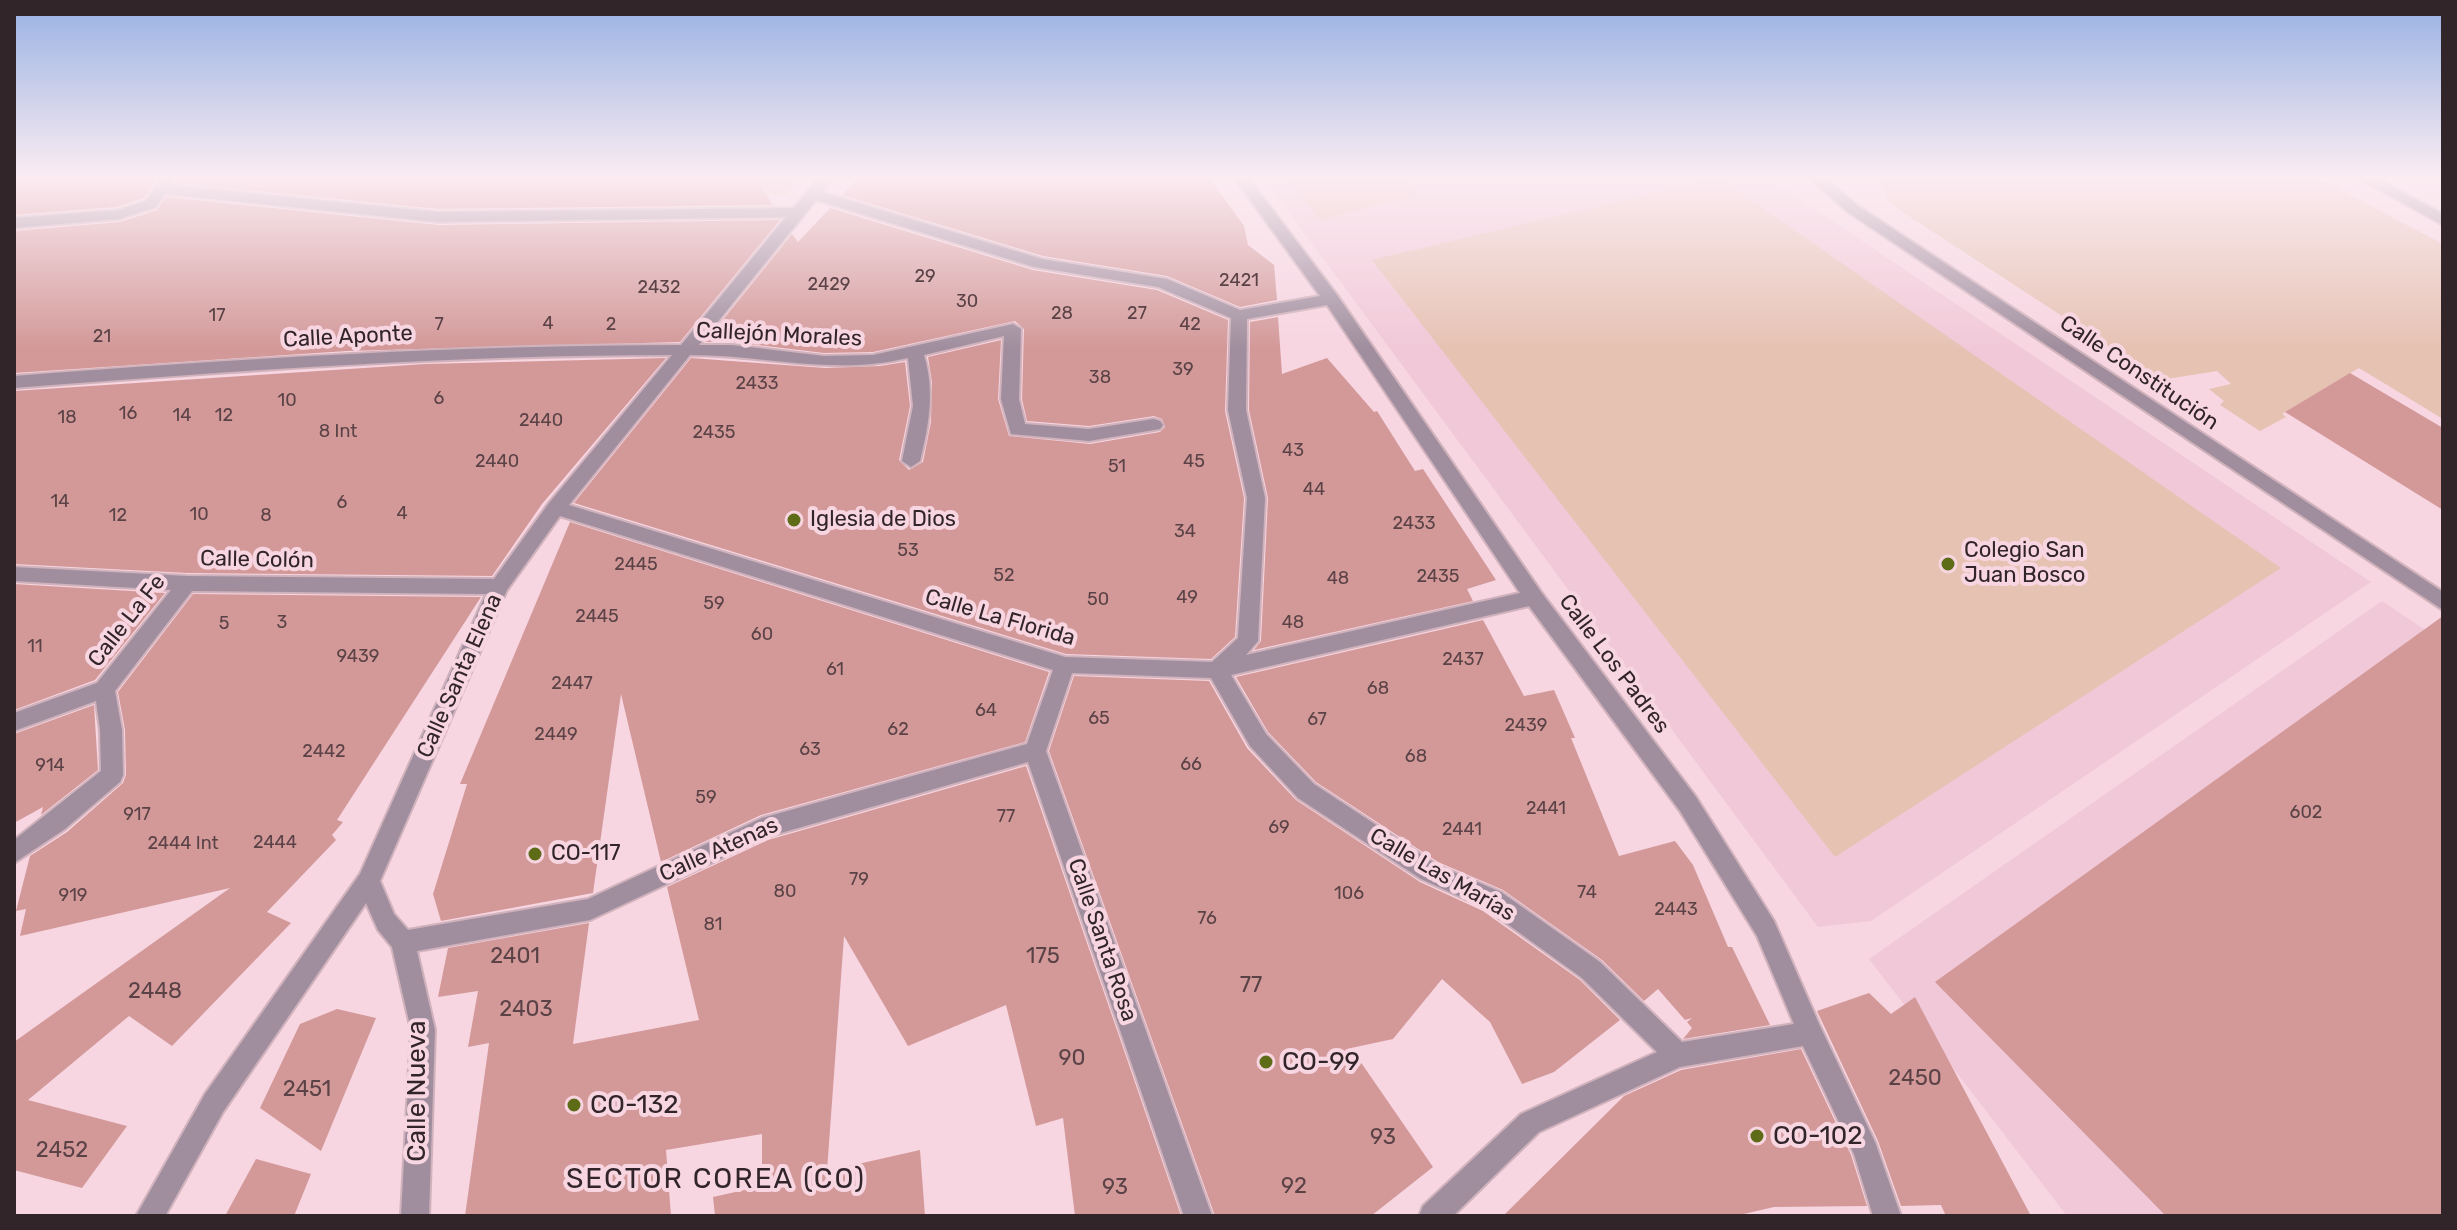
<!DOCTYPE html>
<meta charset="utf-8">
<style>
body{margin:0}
#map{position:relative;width:2457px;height:1230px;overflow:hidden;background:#f7d5e1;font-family:Rubik,sans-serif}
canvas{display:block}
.frame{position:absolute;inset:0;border:16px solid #32252a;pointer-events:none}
</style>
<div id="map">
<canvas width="2457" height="1230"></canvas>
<div class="frame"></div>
</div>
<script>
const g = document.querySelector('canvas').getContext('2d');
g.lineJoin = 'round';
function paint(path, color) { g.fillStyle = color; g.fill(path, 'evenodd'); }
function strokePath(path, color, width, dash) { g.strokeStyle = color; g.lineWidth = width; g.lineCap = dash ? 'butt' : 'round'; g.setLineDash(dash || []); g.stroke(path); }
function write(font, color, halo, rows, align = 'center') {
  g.font = font + ' Rubik,sans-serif'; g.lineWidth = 8; g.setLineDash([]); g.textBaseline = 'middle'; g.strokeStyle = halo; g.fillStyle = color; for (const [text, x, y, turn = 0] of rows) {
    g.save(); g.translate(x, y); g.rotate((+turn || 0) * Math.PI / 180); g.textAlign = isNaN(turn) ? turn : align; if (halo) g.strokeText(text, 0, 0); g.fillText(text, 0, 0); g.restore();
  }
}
const built = new Path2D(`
 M 1262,176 L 1765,176 L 2371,582 L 1871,921 L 1818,927 Z
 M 2382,601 L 2443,642 L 2443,1216 L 2067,1216 L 1869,959 Z`);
const green = new Path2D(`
 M 676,176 L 801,176 L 788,195 L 678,195 Z
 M 1285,176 L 1400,176 L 1417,195 L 1320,220 Z
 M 1876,176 L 2314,176 L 2443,244 L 2443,419 L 2359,368 L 2282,414 L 2286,417 L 2260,431 L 2220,405 L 2224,401 L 2209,389 L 2231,384 L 2217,371 L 2160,380 L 1901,211 L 1887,199 Z
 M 1719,178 L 2281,568 L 1835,857 L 1372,260 Z`);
const building = new Path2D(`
 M 14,176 L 159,176 L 144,198 L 117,207 L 14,215 Z
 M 177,176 L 753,176 L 773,205 L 438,209 L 176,183 Z
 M 860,176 L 1208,176 L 1244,226 L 1248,245 L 1274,265 L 1277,300 L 1240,307 L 1167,276 L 1043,256 L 842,195 Z
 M 166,197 L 438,225 L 780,220 L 680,342 L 347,351 L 14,373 L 14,231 L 120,222 L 157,210 Z
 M 830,208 L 1033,270 L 1157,290 L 1228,320 L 1225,411 L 1244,498 L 1235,637 L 1211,659 L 1066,654 L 574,503 L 691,358 L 825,368 L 880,366 L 905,362 L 910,406 L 899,460 L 909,470 L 923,462 L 931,422 L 932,382 L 928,357 L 1001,340 L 998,399 L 1009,436 L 1090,444 L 1160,432 L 1165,427 L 1162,419 L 1154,416 L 1089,426 L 1027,421 L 1022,399 L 1024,329 L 1015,321 L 873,352 L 824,353 L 732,342 L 705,342 L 792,234 L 798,242 Z
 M 1278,317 L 1282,374 L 1327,358 L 1374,412 L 1377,411 L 1415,471 L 1423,469 L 1496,580 L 1467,589 L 1473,601 L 1254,650 L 1261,641 L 1268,498 L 1249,410 L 1250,322 Z
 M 666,358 L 542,504 L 492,576 L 187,573 L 14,564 L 14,391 L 425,364 Z
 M 2350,373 L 2443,428 L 2443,510 L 2285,412 Z
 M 570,522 L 1049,672 L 1025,742 L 761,815 L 661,862 L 621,694 L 593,893 L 441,921 L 433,894 L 467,784 L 460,784 Z
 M 14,584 L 165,593 L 95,680 L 14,710 Z
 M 193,594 L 481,597 L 337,820 L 343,822 L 332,835 L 336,840 L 267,912 L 291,923 L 172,1046 L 129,1016 L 28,1100 L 127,1126 L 82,1188 L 14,1170 L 14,1042 L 230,888 L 20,936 L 26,909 L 16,911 L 30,856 L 67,832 L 123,783 L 126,775 L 125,730 L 118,692 Z
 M 2443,616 L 2443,1216 L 2166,1216 L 1935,982 Z
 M 1483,620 L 1524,696 L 1554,690 L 1575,738 L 1571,738 L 1619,856 L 1675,841 L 1693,865 L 1728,947 L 1732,947 L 1770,1025 L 1683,1039 L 1692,1028 L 1687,1022 L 1692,1018 L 1685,1020 L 1658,989 L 1644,1001 L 1602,960 L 1503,890 L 1438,862 L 1316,782 L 1268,732 L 1236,677 Z
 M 1074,676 L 1209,681 L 1247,748 L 1296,800 L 1420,882 L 1483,911 L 1580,980 L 1620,1020 L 1554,1072 L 1522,1084 L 1490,1022 L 1442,979 L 1393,1039 L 1351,1048 L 1433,1167 L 1371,1216 L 1215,1216 L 1049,751 Z
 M 94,705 L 98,770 L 41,815 L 43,807 L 14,823 L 14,734 Z
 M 1026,766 L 1181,1216 L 1075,1216 L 1063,1118 L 1036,1126 L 1006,1005 L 908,1046 L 844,936 L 827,1171 L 920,1150 L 925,1216 L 715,1216 L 713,1197 L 762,1186 L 762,1134 L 666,1150 L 671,1216 L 465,1216 L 489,1043 L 468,1047 L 478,991 L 438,997 L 448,948 L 589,923 L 573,1044 L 699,1020 L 667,887 L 768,840 Z
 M 1869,993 L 1891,1014 L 1915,997 L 2031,1216 L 1946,1216 L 1941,1205 L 1901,1206 L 1878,1141 L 1817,1011 Z
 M 337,1009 L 376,1018 L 321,1151 L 260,1108 L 300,1024 Z
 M 1801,1049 L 1851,1155 L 1867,1206 L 1774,1207 L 1735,1216 L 1503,1216 L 1624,1096 L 1681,1070 Z
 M 256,1159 L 311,1174 L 294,1216 L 225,1216 Z`);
const street = new Path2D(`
 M 163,176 L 173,176 L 175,179 L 171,185 L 438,212 L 794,208 L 820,176 L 835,176 L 822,192 L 1042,259 L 1167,279 L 1240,310 L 1320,296 L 1233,176 L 1247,176 L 1337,295 L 1541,592 L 1696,797 L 1774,921 L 1819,1024 L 1875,1142 L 1901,1216 L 1873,1216 L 1854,1154 L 1803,1046 L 1680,1067 L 1539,1132 L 1453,1216 L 1419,1216 L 1423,1206 L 1521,1114 L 1657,1052 L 1582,978 L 1485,908 L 1421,879 L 1298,798 L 1250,746 L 1211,678 L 1072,673 L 1046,751 L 1212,1216 L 1184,1216 L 1028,762 L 767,837 L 590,920 L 417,951 L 435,1030 L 429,1216 L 401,1216 L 411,1030 L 392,947 L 378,930 L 366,903 L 223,1112 L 165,1216 L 136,1216 L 205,1094 L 360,874 L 486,594 L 192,591 L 115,691 L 122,730 L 123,775 L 120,782 L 65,829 L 14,863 L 14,840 L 101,771 L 100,730 L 96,701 L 14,731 L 14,713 L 97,683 L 171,590 L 14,581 L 14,567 L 187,576 L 494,579 L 549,503 L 672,355 C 452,355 233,371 14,388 L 14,376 C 236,359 458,345 681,345 L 786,217 L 438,222 L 165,194 L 156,207 L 119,219 L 14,228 L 14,218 L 118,210 L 146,201 ZM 816,200 L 1034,267 L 1158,287 L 1231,318 L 1228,410 L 1247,498 L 1238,638 L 1212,662 L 1065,657 L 569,505 L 690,355 C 767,355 831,376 908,358 L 913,406 L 902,461 L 911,467 L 920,461 C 929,425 935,391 924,355 L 1004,336 L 1001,399 L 1011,434 L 1089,441 L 1160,429 L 1163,425 L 1160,421 L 1154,419 L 1089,429 L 1025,424 L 1019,399 L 1021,329 L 1013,324 L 873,355 L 824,356 L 732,345 L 699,345 ZM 1327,305 L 1520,593 L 1246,655 L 1258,641 L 1265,498 L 1246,410 L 1247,319 ZM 560,516 L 1053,670 L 1027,744 L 762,818 L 588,899 L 408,930 L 394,914 L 380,881 L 507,590 ZM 1529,606 L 1680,811 L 1757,936 L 1794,1024 L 1682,1042 L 1600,962 L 1501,892 L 1437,865 L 1314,784 L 1266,734 L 1231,675 Z
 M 1807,176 L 1823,176 L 1858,206 L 2443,592 L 2443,610 L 1848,212 Z
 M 2354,176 L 2372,176 L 2443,214 L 2443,225 Z`);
const markers = [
 [794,520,8,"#5e6c17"],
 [1948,564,8,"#5e6c17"],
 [535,854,8,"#5e6c17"],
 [1266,1062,8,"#5e6c17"],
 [574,1105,8,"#5e6c17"],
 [1757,1136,8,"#5e6c17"]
];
const numberNames = [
 ["29",925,277],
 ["2421",1239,281],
 ["2429",829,285],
 ["2432",659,288],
 ["30",967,302],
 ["28",1062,314],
 ["27",1137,314],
 ["17",217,316],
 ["4",548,324],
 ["7",439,325],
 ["2",611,325],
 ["42",1190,325],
 ["21",102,337],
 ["39",1183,370],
 ["38",1100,378],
 ["2433",757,384],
 ["6",439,399],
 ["10",287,401],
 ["16",128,414],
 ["14",182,416],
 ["12",224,416],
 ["18",67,418],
 ["2440",541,421],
 ["8 Int",338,432],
 ["2435",714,433],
 ["43",1293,451],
 ["2440",497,462],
 ["45",1194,462],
 ["51",1117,467],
 ["44",1314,490],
 ["14",60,502],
 ["6",342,503],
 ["4",402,514],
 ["10",199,515],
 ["12",118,516],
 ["8",266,516],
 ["2433",1414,524],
 ["34",1185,532],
 ["53",908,551],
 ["2445",636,565],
 ["52",1004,576],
 ["2435",1438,577],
 ["48",1338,579],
 ["49",1187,598],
 ["50",1098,600],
 ["59",714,604],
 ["2445",597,617],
 ["3",282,623],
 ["48",1293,623],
 ["5",224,624],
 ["60",762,635],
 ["11",35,647],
 ["9439",358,657],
 ["2437",1463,660],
 ["61",835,670],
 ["2447",572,684],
 ["68",1378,689],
 ["64",986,711],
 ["65",1099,719],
 ["67",1317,720],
 ["2439",1526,726],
 ["62",898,730],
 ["2449",556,735],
 ["63",810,750],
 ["2442",324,752],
 ["68",1416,757],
 ["66",1191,765],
 ["914",50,766],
 ["59",706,798],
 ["2441",1546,809],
 ["602",2306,813],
 ["917",137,815],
 ["77",1006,817],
 ["69",1279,828],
 ["2441",1462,830],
 ["2444",275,843],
 ["2444 Int",183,844],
 ["79",859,880],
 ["80",785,892],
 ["74",1587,893],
 ["106",1349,894],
 ["919",73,896],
 ["2443",1676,910],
 ["76",1207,919],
 ["81",713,925]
];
const streetNames = [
 ["Callejón Morales",779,335,3],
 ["Calle Aponte",348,337,-3],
 ["Calle Constitución",2139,373,34],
 ["Calle Colón",257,560,1],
 ["Calle La Florida",1000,618,16],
 ["Calle La Fe",127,621,-52],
 ["Calle Los Padres",1614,664,53],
 ["Calle Santa Elena",460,676,-66],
 ["Calle Atenas",719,850,-24],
 ["Calle Las Marías",1442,875,30],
 ["Calle Santa Rosa",1102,940,71]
];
const poiNames = [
 ["Iglesia de Dios",810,520],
 ["Colegio San",1964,551],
 ["Juan Bosco",1964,576],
 ["CO-117",551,854]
];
const nearNumbernames = [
 ["2401",515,957],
 ["175",1043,957],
 ["77",1251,986],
 ["2448",155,992],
 ["2403",526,1010],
 ["90",1072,1059],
 ["2450",1915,1079],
 ["2451",307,1090],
 ["93",1383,1138],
 ["2452",62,1151],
 ["92",1294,1187],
 ["93",1115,1188]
];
const nearPoinames = [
 ["CO-99",1282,1062],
 ["CO-132",590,1105],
 ["CO-102",1773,1136]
];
const nearStreetnames = [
 ["Calle Nueva",417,1091,-90]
];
const nearNeighbourhoodnames = [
 ["SECTOR COREA (CO)",716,1180]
];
paint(built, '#f1c8d7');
paint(green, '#e6c2b3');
paint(building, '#d39999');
strokePath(street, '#d0b2bc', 4);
paint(street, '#a08e9e');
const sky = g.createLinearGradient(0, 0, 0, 348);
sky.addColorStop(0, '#98b1e3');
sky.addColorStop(0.51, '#fbecf2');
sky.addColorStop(1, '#fbecf200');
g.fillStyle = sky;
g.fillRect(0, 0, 2457, 348);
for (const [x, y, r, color] of markers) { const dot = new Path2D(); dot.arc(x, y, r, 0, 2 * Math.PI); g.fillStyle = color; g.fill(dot); strokePath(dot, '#f7d5e1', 3); }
write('18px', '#5a4246', null, numberNames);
write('22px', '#32252a', '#f7d5e1', streetNames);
write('22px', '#32252a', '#f7d5e1', poiNames, 'left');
write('22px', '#5a4246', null, nearNumbernames);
write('26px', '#32252a', '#f7d5e1', nearPoinames, 'left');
write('26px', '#32252a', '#f7d5e1', nearStreetnames);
g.letterSpacing = '2px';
write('28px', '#32252a', '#f7d5e1', nearNeighbourhoodnames);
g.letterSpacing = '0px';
</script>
